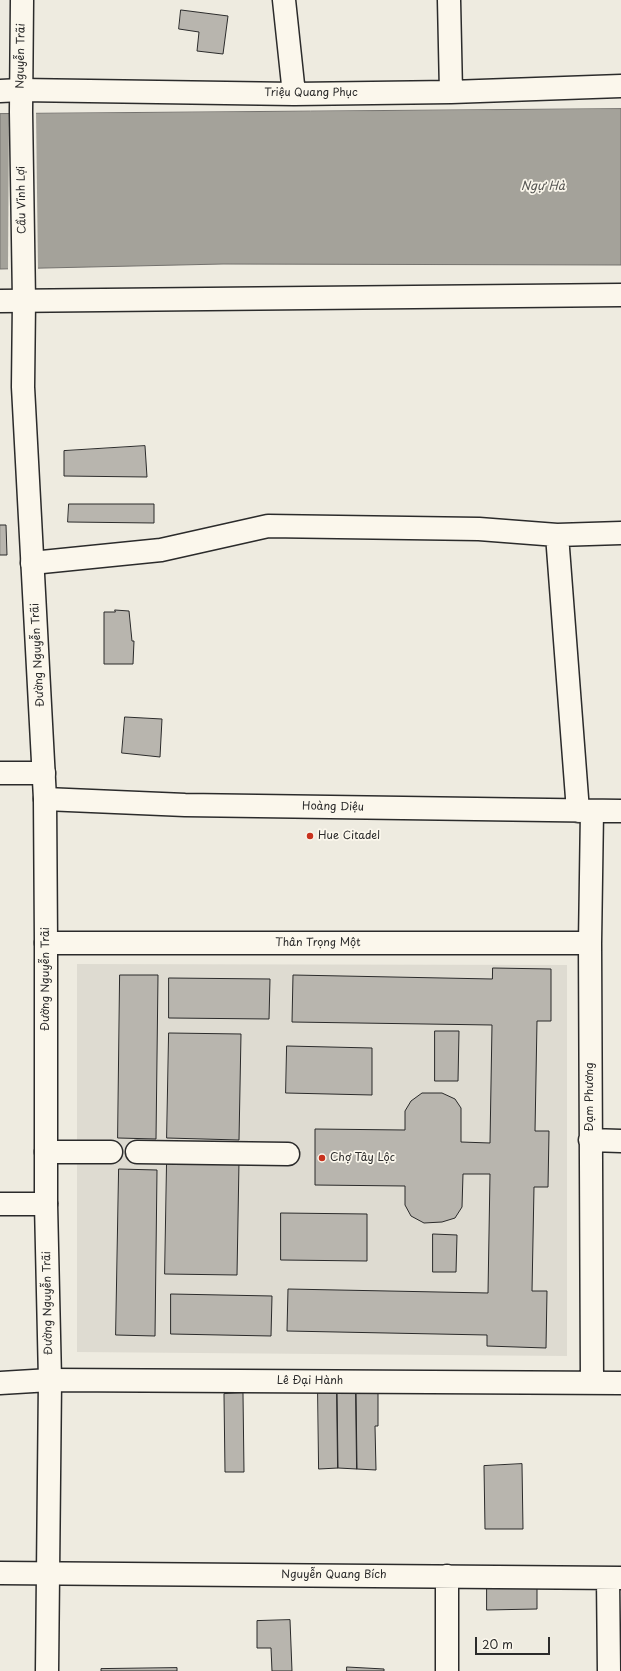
<!DOCTYPE html>
<meta charset="utf-8">
<style>
body{margin:0}
#map{position:relative;width:621px;height:1671px;overflow:hidden;background:#eeebe0;font-family:"Playpen Sans",sans-serif}
canvas{display:block}
.scale{position:absolute;left:475px;top:1637px;width:75px;height:18px;box-sizing:border-box;border:2px solid #2b2b2b;border-top:0;padding-left:5px;font-size:12px;line-height:14px;white-space:nowrap;color:#2b2b2b;-webkit-text-stroke:3px #fbf7ec;paint-order:stroke}
</style>
<div id="map">
<canvas width="621" height="1671"></canvas>
<div class="scale">20 m</div>
</div>
<script>
const g = document.querySelector('canvas').getContext('2d');
g.lineJoin = 'round';
function paint(path, color) { g.fillStyle = color; g.fill(path, 'evenodd'); }
function strokePath(path, color, width, dash) { g.strokeStyle = color; g.lineWidth = width; g.lineCap = dash ? 'butt' : 'round'; g.setLineDash(dash || []); g.stroke(path); }
function write(font, color, halo, rows, align = 'center') {
  g.font = font + ' "Playpen Sans",sans-serif'; g.lineWidth = 3.5; g.setLineDash([]); g.textBaseline = 'middle'; g.strokeStyle = halo; g.fillStyle = color; for (const [text, x, y, turn = 0] of rows) {
    g.save(); g.translate(x, y); g.rotate((+turn || 0) * Math.PI / 180); g.textAlign = isNaN(turn) ? turn : align; if (halo) g.strokeText(text, 0, 0); g.fillText(text, 0, 0); g.restore();
  }
}
const built = new Path2D(`
 M 77,964 L 567,965 L 567,1356 L 77,1352 Z`);
const water = new Path2D(`
 M 621,109 L 621,265 L 223,264 L 0,269 L 0,114 Z`);
const pier = new Path2D(`
 M 36,111 L 38,270 L 8,271 L 9,112 Z`);
const building = new Path2D(`
 M 181,10 L 228,16 L 223,54 L 197,51 L 199,32 L 179,29 Z
 M 145,446 L 147,477 L 64,476 L 64,451 Z
 M 69,504 L 154,504 L 154,523 L 68,522 Z
 M 0,525 L 6,525 L 7,555 L 0,555 Z
 M 115,610 L 129,611 L 132,641 L 134,641 L 133,664 L 104,664 L 104,612 L 115,612 Z
 M 125,717 L 162,719 L 160,757 L 122,753 Z
 M 493,968 L 551,969 L 551,1021 L 537,1021 L 535,1131 L 549,1131 L 548,1187 L 534,1187 L 532,1291 L 547,1291 L 546,1348 L 487,1346 L 487,1335 L 287,1331 L 288,1289 L 488,1293 L 490,1174 L 463,1174 L 462,1207 L 455,1218 L 442,1222 L 424,1223 L 411,1216 L 405,1205 L 405,1186 L 315,1185 L 315,1129 L 405,1130 L 405,1111 L 411,1101 L 422,1093 L 442,1093 L 455,1099 L 461,1108 L 461,1142 L 490,1143 L 492,1025 L 292,1022 L 293,975 L 492,979 Z
 M 120,975 L 158,975 L 156,1139 L 118,1138 Z
 M 169,978 L 270,979 L 269,1019 L 169,1018 Z
 M 435,1031 L 459,1031 L 458,1081 L 435,1081 Z
 M 169,1033 L 241,1034 L 239,1140 L 167,1138 Z
 M 287,1046 L 372,1048 L 372,1095 L 286,1093 Z
 M 167,1160 L 239,1161 L 237,1275 L 165,1274 Z
 M 119,1169 L 157,1170 L 155,1336 L 116,1335 Z
 M 281,1213 L 367,1214 L 367,1261 L 281,1260 Z
 M 433,1234 L 457,1235 L 456,1272 L 433,1272 Z
 M 171,1294 L 272,1296 L 271,1336 L 171,1334 Z
 M 318,1392 L 337,1392 L 338,1468 L 319,1469 Z
 M 337,1392 L 356,1392 L 357,1469 L 338,1468 Z
 M 356,1392 L 378,1392 L 378,1426 L 375,1426 L 376,1470 L 357,1469 Z
 M 243,1393 L 244,1472 L 225,1472 L 224,1394 Z
 M 522,1464 L 523,1529 L 485,1529 L 484,1466 Z
 M 487,1572 L 537,1572 L 537,1609 L 487,1610 Z
 M 290,1620 L 292,1671 L 272,1671 L 271,1648 L 257,1648 L 257,1621 Z
 M 347,1667 L 384,1669 L 384,1671 L 347,1671 Z
 M 177,1668 L 177,1671 L 101,1671 L 101,1669 Z`);
const minor = new Path2D(`
 M 284,0 L 294,94
 M 449,0 L 451,92
 M 0,91 L 21,90 L 294,94 L 451,92 L 621,86
 M 0,301 L 621,295
 M 557,535 L 578,811
 M 32,563 L 161,550 L 268,526 L 479,529 L 557,535 L 621,533
 M 0,773 L 44,773
 M 45,799 L 185,805 L 621,811
 M 46,943 L 590,943
 M 590,1140 L 621,1141
 M 46,1152 L 111,1152
 M 137,1152 L 288,1154
 M 0,1204 L 46,1204
 M 0,1383 L 50,1380 L 621,1383
 M 592,1383 L 590,943 L 592,811
 M 0,1573 L 621,1578
 M 608,1578 L 609,1671
 M 447,1671 L 447,1576`);
const major = new Path2D(`
 M 22,0 L 21,112 L 24,301 L 23,387 L 45,799 L 46,943 L 46,1204 L 50,1380 L 47,1671`);
const markers = [
 [310,836,4,"#c8321e"],
 [322,1158,4,"#c8321e"]
];
const streetNames = [
 ["Nguyễn Trãi",21,56,-89],
 ["Triệu Quang Phục",311,93],
 ["Cầu Vĩnh Lợi",22,200,-91],
 ["Đường Nguyễn Trãi",38,655,-93],
 ["Hoàng Diệu",333,807,1],
 ["Thân Trọng Một",318,943],
 ["Đường Nguyễn Trãi",46,979,-90],
 ["Đạm Phương",590,1097,-90],
 ["Đường Nguyễn Trãi",48,1303,-91],
 ["Lê Đại Hành",310,1381],
 ["Nguyễn Quang Bích",334,1575]
];
const poiNames = [
 ["Hue Citadel",318,836],
 ["Chợ Tây Lộc",330,1158]
];
const waterNames = [
 ["Ngự Hà",543,187]
];
paint(built, '#dedbd1');
paint(water, '#a4a29a');
strokePath(water, '#74726e', 1);
paint(pier, '#eeebe0');
paint(building, '#b8b5ae');
strokePath(building, '#2b2b2b', 1);
strokePath(minor, '#2b2b2b', 25);
strokePath(major, '#2b2b2b', 25);
strokePath(minor, '#fbf7ec', 22);
strokePath(major, '#fbf7ec', 22);
for (const [x, y, r, color] of markers) { const dot = new Path2D(); dot.arc(x, y, r, 0, 2 * Math.PI); g.fillStyle = color; g.fill(dot); strokePath(dot, '#fbf7ec', 1.5); }
write('11px', '#2b2b2b', '#fbf7ec', streetNames);
write('11px', '#2b2b2b', '#fbf7ec', poiNames, 'left');
write('italic 12px', '#555552', '#fbf7ec', waterNames);
</script>
